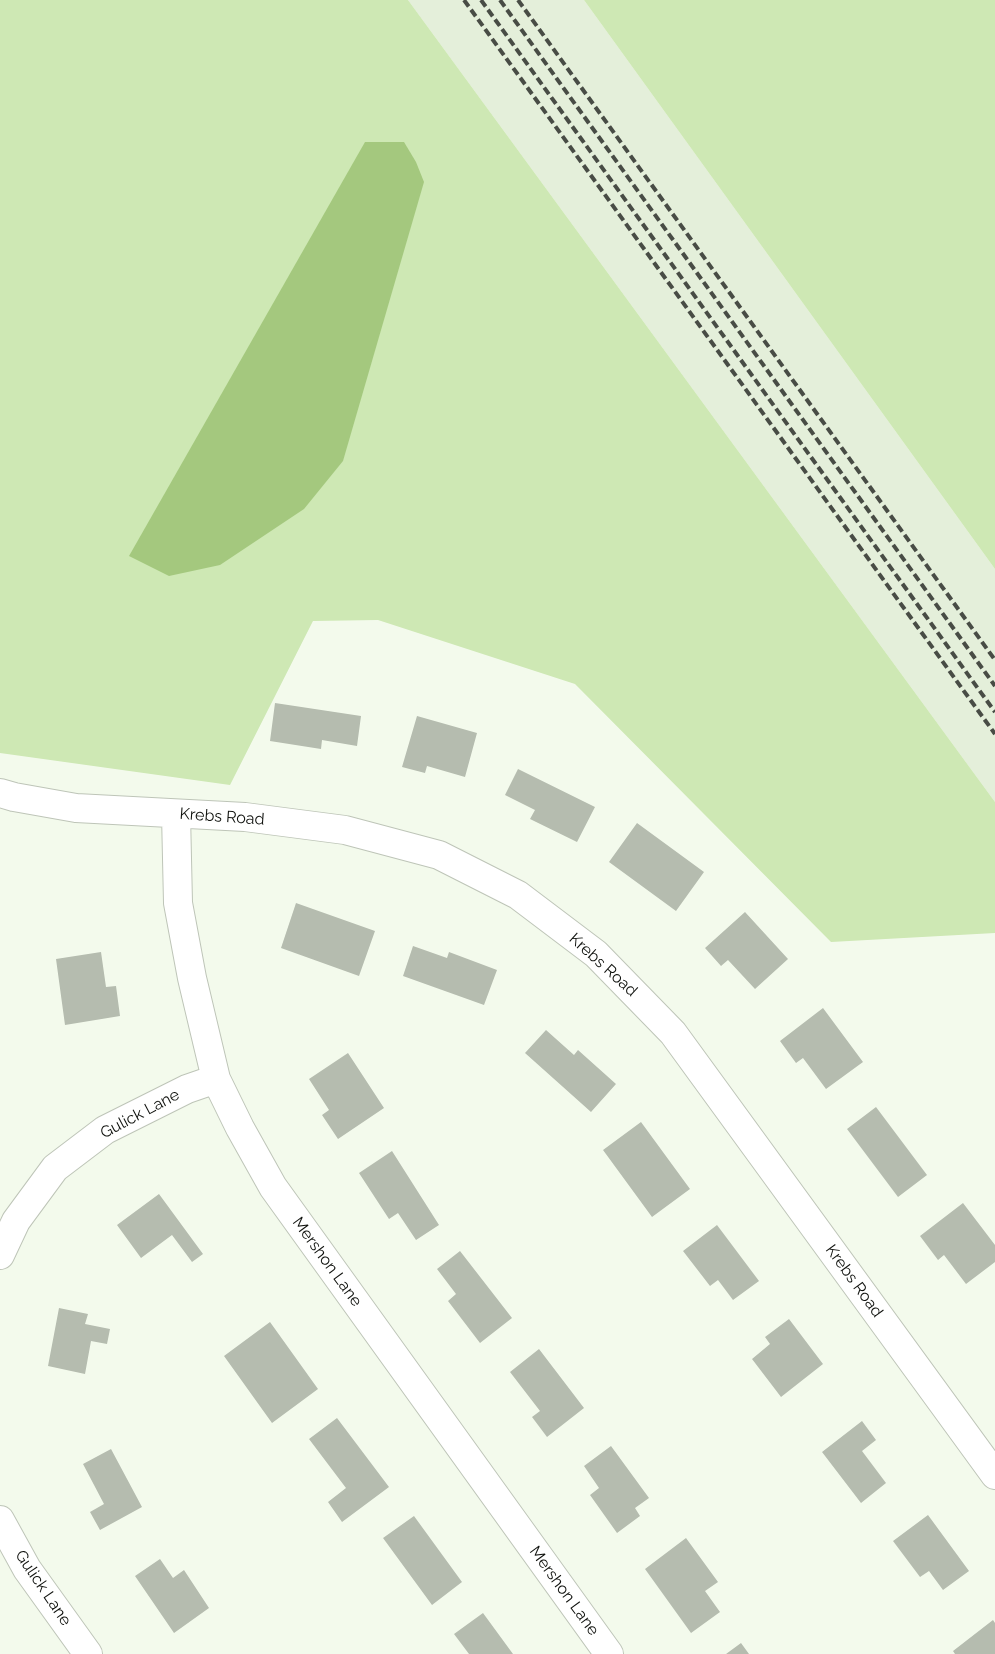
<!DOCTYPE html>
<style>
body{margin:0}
canvas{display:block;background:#f3faec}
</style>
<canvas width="995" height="1654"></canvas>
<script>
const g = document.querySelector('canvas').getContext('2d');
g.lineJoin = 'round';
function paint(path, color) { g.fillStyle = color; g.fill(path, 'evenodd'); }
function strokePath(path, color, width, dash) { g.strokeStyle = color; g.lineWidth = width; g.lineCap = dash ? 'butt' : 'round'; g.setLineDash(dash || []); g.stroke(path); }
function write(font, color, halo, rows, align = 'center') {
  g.font = font + ' Raleway,sans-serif'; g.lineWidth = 4; g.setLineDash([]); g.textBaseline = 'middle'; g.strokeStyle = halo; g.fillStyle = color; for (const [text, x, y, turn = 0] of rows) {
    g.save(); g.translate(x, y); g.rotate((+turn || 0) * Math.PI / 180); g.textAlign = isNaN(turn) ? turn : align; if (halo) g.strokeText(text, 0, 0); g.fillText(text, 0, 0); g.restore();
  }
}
const built = new Path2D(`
 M 408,0 L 584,0 L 995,569 L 995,802 Z`);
const green = new Path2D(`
 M 0,0 L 408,0 L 995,802 L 995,933 L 831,942 L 575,684 L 378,620 L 313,621 L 230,785 L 0,753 Z
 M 584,0 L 995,0 L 995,569 Z`);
const water = new Path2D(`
 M 365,142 L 404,142 L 416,162 L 424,182 L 343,461 L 304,509 L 220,565 L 169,576 L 129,556 Z`);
const building = new Path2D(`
 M 275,703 L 361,716 L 357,746 L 322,740 L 321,749 L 270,741 Z
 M 417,716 L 477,733 L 465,777 L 427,766 L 425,773 L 402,767 Z
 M 518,769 L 595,807 L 577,842 L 530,819 L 535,810 L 505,795 Z
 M 637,823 L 704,872 L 676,911 L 609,862 Z
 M 296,903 L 375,931 L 359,976 L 281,948 Z
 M 745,912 L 788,959 L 755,989 L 728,960 L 721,966 L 705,948 Z
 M 413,946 L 447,958 L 449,952 L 497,970 L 484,1005 L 403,976 Z
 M 101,952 L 106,987 L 116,986 L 120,1016 L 65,1025 L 56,959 Z
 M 823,1008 L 863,1062 L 826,1089 L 803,1058 L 796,1063 L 780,1041 Z
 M 546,1030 L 574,1055 L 578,1050 L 616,1084 L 591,1112 L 525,1053 Z
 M 348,1053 L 384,1108 L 338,1139 L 322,1115 L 329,1110 L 309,1079 Z
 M 876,1107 L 927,1175 L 898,1197 L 847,1129 Z
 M 641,1122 L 690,1189 L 652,1217 L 603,1150 Z
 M 392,1151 L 439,1225 L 416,1240 L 398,1213 L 389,1219 L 359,1173 Z
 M 159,1194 L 203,1254 L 192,1262 L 172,1235 L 141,1258 L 117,1225 Z
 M 963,1203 L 995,1245 L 995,1262 L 966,1284 L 944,1255 L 938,1260 L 920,1236 Z
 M 717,1225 L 759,1281 L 733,1300 L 718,1280 L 710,1286 L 683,1251 Z
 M 460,1251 L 512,1318 L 480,1343 L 448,1301 L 456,1294 L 437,1269 Z
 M 59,1308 L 88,1314 L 85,1324 L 110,1329 L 107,1344 L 91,1341 L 85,1374 L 48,1366 Z
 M 789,1319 L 823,1364 L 781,1397 L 752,1359 L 770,1344 L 765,1337 Z
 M 270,1322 L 318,1389 L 272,1423 L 224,1356 Z
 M 539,1349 L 584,1408 L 547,1437 L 532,1417 L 540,1411 L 510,1372 Z
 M 337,1418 L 389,1487 L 342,1522 L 328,1502 L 346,1488 L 309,1439 Z
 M 862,1421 L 876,1440 L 862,1451 L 886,1483 L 861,1503 L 822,1452 Z
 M 611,1446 L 649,1498 L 635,1508 L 640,1516 L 617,1533 L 590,1495 L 599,1488 L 584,1466 Z
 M 111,1449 L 142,1507 L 100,1530 L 90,1512 L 104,1504 L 83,1464 Z
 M 928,1515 L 969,1571 L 943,1590 L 929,1571 L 920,1577 L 893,1541 Z
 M 414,1516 L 462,1582 L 432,1605 L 383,1538 Z
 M 686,1538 L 718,1582 L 705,1591 L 720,1612 L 691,1633 L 645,1569 Z
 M 160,1559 L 173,1578 L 184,1570 L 209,1608 L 174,1633 L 135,1576 Z
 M 483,1613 L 513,1654 L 469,1654 L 454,1634 Z
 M 993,1620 L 995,1623 L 995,1654 L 955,1654 L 953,1651 Z
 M 741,1643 L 749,1654 L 726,1654 Z`);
const minor = new Path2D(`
 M 0,793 L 14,797 L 76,808 L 245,817 L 345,830 L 439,855 L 518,895 L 596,954 L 673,1033 L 995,1475
 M 176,814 L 178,903 L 192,978 L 216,1079 L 240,1128 L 273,1187 L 609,1654
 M 0,1255 L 16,1221 L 55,1168 L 105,1130 L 187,1089 L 216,1079
 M 0,1520 L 27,1569 L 88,1654`);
const rail = new Path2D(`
 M 464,0 L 995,734
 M 481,0 L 995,712
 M 500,0 L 995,686
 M 518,0 L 995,660`);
const streetNames = [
 ["Krebs Road",222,817,4],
 ["Krebs Road",603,965,42],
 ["Gulick Lane",140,1114,-28],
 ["Mershon Lane",327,1262,54],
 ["Krebs Road",854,1281,54],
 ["Gulick Lane",43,1588,56],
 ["Mershon Lane",564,1591,54]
];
paint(built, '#e4efda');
paint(green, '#cee8b4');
paint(water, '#a4c87e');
paint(building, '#b5bcaf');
strokePath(minor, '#bec5b8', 30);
strokePath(minor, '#fff', 28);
strokePath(rail, '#484c45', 4, [8, 4]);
write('16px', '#0e100c', '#fff', streetNames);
</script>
